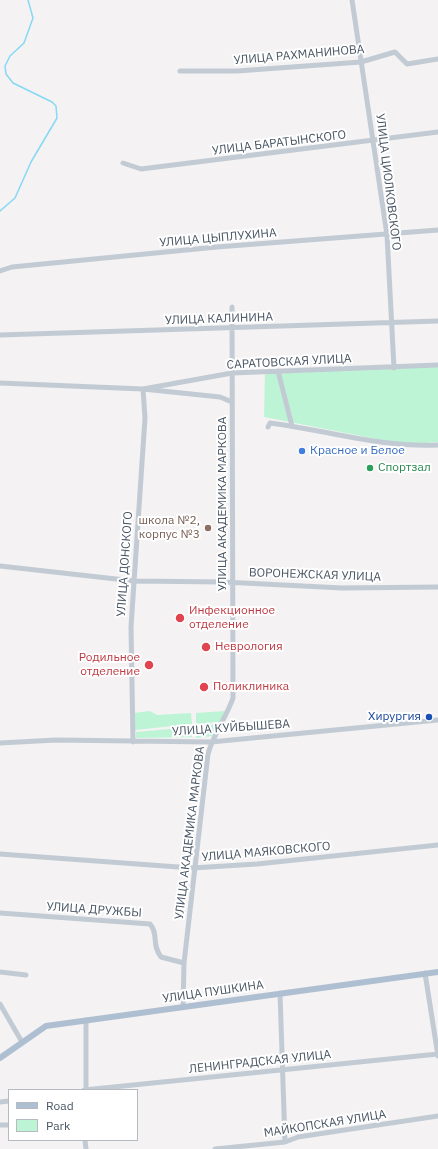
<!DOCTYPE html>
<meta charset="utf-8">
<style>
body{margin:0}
#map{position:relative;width:438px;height:1149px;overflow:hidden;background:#f4f2f2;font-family:"IBM Plex Sans",sans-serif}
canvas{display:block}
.legend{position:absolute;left:8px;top:1089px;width:130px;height:52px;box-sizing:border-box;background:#fff;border:1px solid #b5bbc0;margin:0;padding:5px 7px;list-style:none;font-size:12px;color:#475462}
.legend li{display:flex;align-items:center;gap:8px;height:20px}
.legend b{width:20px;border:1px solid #b5bbc0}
</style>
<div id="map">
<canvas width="438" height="1149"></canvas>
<ul class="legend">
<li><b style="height:5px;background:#afbfd2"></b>Road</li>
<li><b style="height:11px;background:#bef4d6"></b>Park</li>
</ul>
</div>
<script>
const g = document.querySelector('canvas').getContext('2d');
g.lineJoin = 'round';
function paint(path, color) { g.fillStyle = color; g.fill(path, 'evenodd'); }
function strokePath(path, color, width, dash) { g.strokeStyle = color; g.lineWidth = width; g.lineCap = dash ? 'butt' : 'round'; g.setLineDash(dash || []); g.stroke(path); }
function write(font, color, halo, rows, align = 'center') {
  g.font = font + ' "IBM Plex Sans",sans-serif'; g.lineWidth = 4; g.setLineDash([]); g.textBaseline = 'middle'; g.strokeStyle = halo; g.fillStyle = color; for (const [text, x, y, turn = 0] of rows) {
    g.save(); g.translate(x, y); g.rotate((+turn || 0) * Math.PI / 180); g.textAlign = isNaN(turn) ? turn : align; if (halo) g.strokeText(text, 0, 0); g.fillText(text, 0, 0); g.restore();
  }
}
const green = new Path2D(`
 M 438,367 L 438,442 L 412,444 L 392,442 L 264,417 L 265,373 Z
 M 150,711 L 157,715 L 191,713 L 192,724 L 135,730 L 134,713 Z
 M 225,711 L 220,722 L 196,724 L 196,713 Z
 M 219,724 L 212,736 L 196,738 L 196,726 Z
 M 192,727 L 192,737 L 136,738 L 136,732 Z`);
const stream = new Path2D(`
 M 0,211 L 15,198 L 31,162 L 57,118 L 56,106 L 52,102 L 13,83 L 6,74 L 5,66 L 10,56 L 24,43 L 33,18 L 28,0`);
const minor = new Path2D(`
 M 352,0 L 387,235 L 394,368
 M 180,71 L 237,71 L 361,62 L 395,52 L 407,64 L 438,59
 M 123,163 L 141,169 L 438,132
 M 0,271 L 12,267 L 217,247 L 438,230
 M 0,335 L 438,321
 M 278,371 L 292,426
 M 0,383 L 143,389 L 220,397 L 232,402
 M 143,389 L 232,373 L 438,365
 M 268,427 L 270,423 C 326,430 381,448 438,445
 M 0,566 L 134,581 L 224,582 L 342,588 L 438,587
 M 133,742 L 131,627 L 145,418 L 143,389
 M 0,743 L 56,740 L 211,742 L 438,720
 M 0,854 L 192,868 L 257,864 L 438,845
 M 0,913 L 150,924 C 159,934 151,944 161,957 L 184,963
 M 0,972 L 26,975
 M 425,973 L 438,1056
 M 280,993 L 285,1142
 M 0,1004 L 22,1042
 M 183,1007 L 184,963 L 208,754 C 213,735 226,718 233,698 L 232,307
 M 86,1020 L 86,1090
 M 84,1090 L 438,1054
 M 0,1102 L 9,1101
 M 0,1125 L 9,1125
 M 85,1140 L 86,1149
 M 215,1149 L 285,1142 L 298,1137 L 438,1116`);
const major = new Path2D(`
 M 0,1058 L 46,1026 L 438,972`);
const markers = [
 [302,451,4,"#3f7fe0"],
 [370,468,4,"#2e9e5b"],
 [208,528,4,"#8d6e63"],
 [180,618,5,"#e0444e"],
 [206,647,5,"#e0444e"],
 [149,665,5,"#e0444e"],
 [204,687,5,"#e0444e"],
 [429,717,4,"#1a4fb4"]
];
const streetNames = [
 ["УЛИЦА РАХМАНИНОВА",299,55,-5],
 ["УЛИЦА БАРАТЫНСКОГО",279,143,-7],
 ["УЛИЦА ЦИОЛКОВСКОГО",388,182,83],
 ["УЛИЦА ЦЫПЛУХИНА",218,238,-5],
 ["УЛИЦА КАЛИНИНА",219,319,-2],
 ["САРАТОВСКАЯ УЛИЦА",289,362,-3],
 ["УЛИЦА АКАДЕМИКА МАРКОВА",223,504,-90],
 ["УЛИЦА ДОНСКОГО",125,564,-86],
 ["ВОРОНЕЖСКАЯ УЛИЦА",315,575,2],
 ["УЛИЦА КУЙБЫШЕВА",231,728,-4],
 ["УЛИЦА АКАДЕМИКА МАРКОВА",190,833,-83],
 ["УЛИЦА МАЯКОВСКОГО",266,852,-5],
 ["УЛИЦА ДРУЖБЫ",94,910,4],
 ["УЛИЦА ПУШКИНА",213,992,-8],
 ["ЛЕНИНГРАДСКАЯ УЛИЦА",260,1062,-6],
 ["МАЙКОПСКАЯ УЛИЦА",325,1124,-9]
];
const shopNames = [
 ["Красное и Белое",310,451]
];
const leisureNames = [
 ["Спортзал",378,468]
];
const educationNames = [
 ["школа №2,",200,521],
 ["корпус №3",200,535]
];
const healthNames = [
 ["Инфекционное",189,611],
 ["отделение",189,625],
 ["Неврология",215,647],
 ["Родильное",140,658,"right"],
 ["отделение",140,672,"right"],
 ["Поликлиника",213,687]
];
const transitNames = [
 ["Хирургия",421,717]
];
paint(green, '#bef4d6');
strokePath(stream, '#87d8f5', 1.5);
strokePath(minor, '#c2cbd4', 5);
strokePath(major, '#afbfd2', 6);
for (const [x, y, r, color] of markers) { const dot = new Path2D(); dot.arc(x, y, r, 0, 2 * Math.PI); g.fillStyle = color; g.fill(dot); strokePath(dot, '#fff', 1.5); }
write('12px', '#475462', '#fff', streetNames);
write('12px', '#366cbe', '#fff', shopNames, 'left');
write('12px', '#27864d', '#fff', leisureNames, 'left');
write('12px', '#785e54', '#fff', educationNames, 'right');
write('12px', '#be3a42', '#fff', healthNames, 'left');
write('12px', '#164399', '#fff', transitNames, 'right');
</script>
